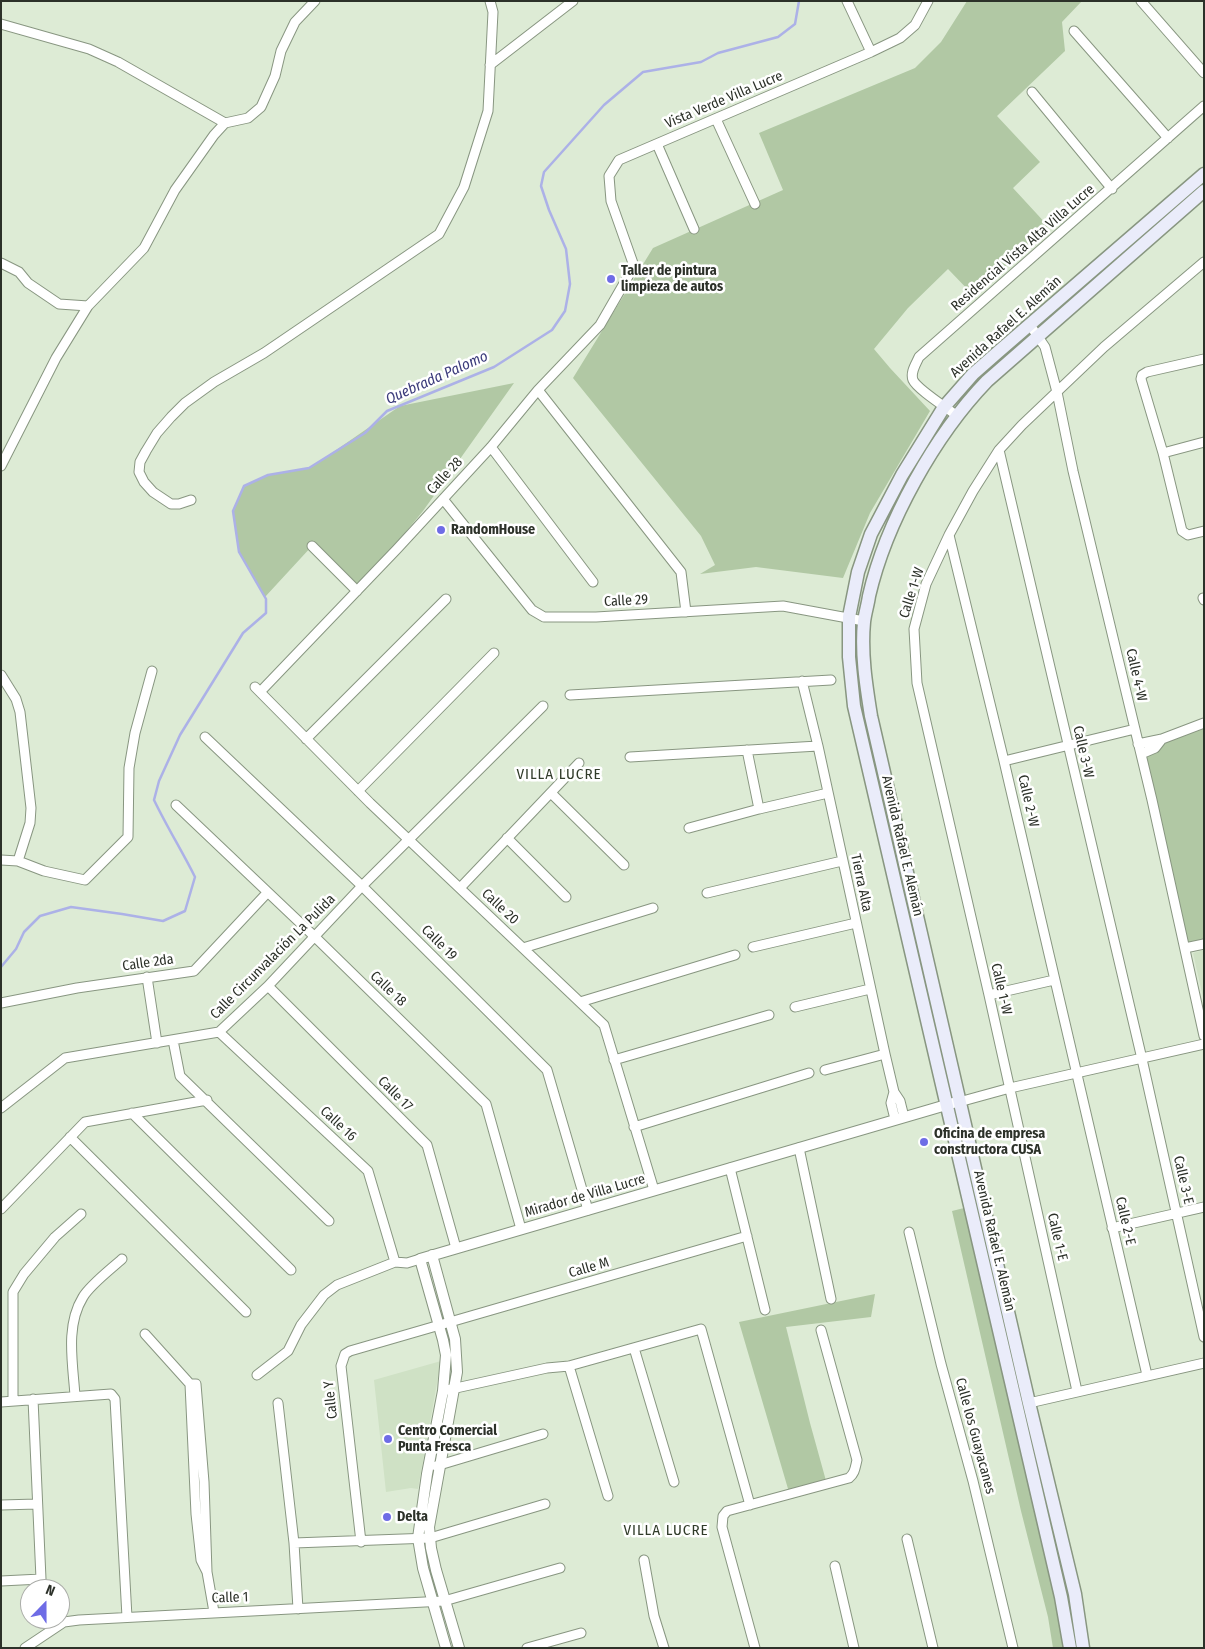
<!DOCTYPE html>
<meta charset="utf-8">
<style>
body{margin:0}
#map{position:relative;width:1205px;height:1649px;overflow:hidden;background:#ddebd5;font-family:"Fira Sans Condensed",sans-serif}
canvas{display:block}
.frame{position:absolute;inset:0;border:2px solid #2c3129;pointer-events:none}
.north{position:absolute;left:20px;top:1579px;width:50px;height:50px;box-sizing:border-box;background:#fff;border:1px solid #abada9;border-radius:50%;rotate:22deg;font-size:14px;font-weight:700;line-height:20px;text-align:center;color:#2c3129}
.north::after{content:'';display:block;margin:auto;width:18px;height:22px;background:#6e6ce6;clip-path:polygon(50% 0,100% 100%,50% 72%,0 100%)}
</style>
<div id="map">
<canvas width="1205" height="1649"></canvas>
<div class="frame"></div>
<div class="north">N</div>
</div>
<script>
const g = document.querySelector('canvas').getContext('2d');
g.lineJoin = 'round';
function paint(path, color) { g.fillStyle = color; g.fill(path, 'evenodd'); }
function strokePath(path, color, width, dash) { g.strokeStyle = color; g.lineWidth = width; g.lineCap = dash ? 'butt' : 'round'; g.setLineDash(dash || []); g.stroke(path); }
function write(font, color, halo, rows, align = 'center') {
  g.font = font + ' "Fira Sans Condensed",sans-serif'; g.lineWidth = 5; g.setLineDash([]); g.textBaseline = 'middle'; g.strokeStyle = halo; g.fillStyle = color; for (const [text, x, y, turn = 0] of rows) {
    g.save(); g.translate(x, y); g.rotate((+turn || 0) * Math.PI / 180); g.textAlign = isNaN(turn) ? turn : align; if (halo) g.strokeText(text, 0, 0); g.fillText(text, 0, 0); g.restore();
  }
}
const built = new Path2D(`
 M 1204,950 L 1204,1002 L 1193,953 Z
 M 441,1361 L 418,1489 L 411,1488 L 386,1492 L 374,1380 Z`);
const green = new Path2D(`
 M 967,1 L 1082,1 L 1062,22 L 1065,51 L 997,116 L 1040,162 L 1013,188 L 1048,226 L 974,296 L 948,269 L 908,308 L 874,349 L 890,368 L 930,411 L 870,513 L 843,578 L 756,567 L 700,574 L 715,565 L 701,536 L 573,378 L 653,248 L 783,190 L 759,133 L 915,68 L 941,42 Z
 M 514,383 L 423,511 L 357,591 L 312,546 L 265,597 L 239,552 L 233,511 L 244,486 L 268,475 L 310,468 L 400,406 Z
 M 1204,725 L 1204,944 L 1185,948 L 1141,757 L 1173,739 Z
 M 964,1208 L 1054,1590 L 1066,1648 L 1053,1648 L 1048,1617 L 1021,1511 L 952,1211 Z
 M 875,1294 L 871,1317 L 786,1327 L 810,1423 L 828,1488 L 791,1499 L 739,1322 Z`);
const stream = new Path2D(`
 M 1,967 L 16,949 L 24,932 L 40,916 L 71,907 L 122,914 L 163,921 L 185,911 L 195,877 C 182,851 167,827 154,800 L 159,781 L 180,735 L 243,633 L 266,613 L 266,599 L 239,552 L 233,511 L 244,486 L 268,475 L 309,468 L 365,433 L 387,411 L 494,367 L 552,330 L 565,311 L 570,284 L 566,249 L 549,210 L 541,186 L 544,172 L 604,105 L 643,72 L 701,62 L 718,53 L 778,37 L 795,24 L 799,1`);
const minor = new Path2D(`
 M 847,1 L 871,52
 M 1141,1 L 1204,73
 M 1,24 L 89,49 L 118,62 L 225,123
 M 1074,31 L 1168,138
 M 490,65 L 573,1
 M 1032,92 L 1112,189
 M 716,119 L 755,204
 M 657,144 L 694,229
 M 1,263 L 19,272 L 28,283 L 59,304 L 88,306
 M 1030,325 L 1045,347 L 1057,392 L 1073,471 L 1152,800 L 1204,1036
 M 1204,359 L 1147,372 L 1142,375 L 1141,379 L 1163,453 L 1182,531 L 1188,535 L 1204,531
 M 538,390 L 681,572 L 686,612
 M 956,415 C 947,408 917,389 913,380 C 910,372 916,364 919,357 L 1204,106
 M 491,447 L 593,582
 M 999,450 L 1142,1059 L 1204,1337
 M 1163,453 L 1204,442
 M 1,466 L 56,358 L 88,306 L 144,248 L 175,190 L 214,135 L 225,123 L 248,118 L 261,107 L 275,76 L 281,51 L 295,22 L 315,1
 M 443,499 L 532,610 L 544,617 L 596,617 L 783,606 L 864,621
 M 191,500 L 179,504 L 171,504 L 153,492 L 144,482 L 139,472 L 140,462 L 146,451 L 157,433 L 171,417 L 185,403 L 214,382 L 264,353 L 439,234 L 464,187 L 488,111 L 493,12 L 490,1
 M 949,535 L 1004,761 L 1147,1375
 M 312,546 L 357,591
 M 1203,598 L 1204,600
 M 1,675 L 16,699 L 20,712 L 31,808 L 30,823 L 18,861
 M 802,681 L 818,746 L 885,1054 L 894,1092 L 900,1101 L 904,1117
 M 255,687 L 370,803 L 604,1025 L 654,1190
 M 260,692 L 397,549 L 491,447 L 538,390 L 600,325 L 634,266 L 611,201 L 609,176 L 619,160 L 871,52 L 900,38 L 915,25 L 928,1
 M 570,695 L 831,680
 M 205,737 L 362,886 L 547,1070 L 588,1210
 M 306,739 L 446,599
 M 1138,744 L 1162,739 L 1204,723
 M 747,750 L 759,809
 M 1141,754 L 1155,748 L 1162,739
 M 630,757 L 818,746
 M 1004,761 L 1135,729
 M 358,791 L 494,653
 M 551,793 L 624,865
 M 176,805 L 315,937 L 486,1104 L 521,1229
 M 689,828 L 759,809 L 828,793
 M 507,838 L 566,897
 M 1,860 L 18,861 L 44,871 L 85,880 L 128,837 L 129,768 L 135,733 L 152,671
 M 460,888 L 579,763
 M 707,893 L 842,861
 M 753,947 L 856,923
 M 523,948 L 653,908
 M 1185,948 L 1204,944
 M 147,977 L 157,1043
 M 268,986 L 427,1145 L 456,1248
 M 989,995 L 1054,980
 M 580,1002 L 735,955
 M 1,1003 L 77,988 L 194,971 L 267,893
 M 795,1007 L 870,989
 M 219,1032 L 368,1171 L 395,1262
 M 173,1040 L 180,1076 L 329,1221
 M 614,1060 L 769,1015
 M 825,1070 L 885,1054
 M 894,1092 L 891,1103 L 895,1119
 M 959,1102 L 1010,1088 L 1204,1044
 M 1,1108 L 65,1058 L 219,1032 L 268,986 L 362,886 L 543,706
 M 132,1113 L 291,1270
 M 634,1127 L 809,1073
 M 70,1137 L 246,1312
 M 799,1148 L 831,1299
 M 730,1168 L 765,1310
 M 1,1209 L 85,1122 L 207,1100
 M 1112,1228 L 1204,1207
 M 909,1232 L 941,1364 L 973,1481 L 1013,1648
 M 145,1334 L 190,1384 L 196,1514 L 201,1560 L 207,1572
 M 634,1348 L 674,1482
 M 569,1366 L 608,1496
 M 257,1375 L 288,1351 L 301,1325 L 324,1295 L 337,1285 L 395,1262 L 407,1263 L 420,1259
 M 190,1384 L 196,1384 L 204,1482 L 207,1572 L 214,1612
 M 447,1390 L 547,1368 L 569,1366 L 701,1329 L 750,1505
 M 1077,1391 L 989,995 L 917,683 L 914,629 L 926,584 L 949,535 L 973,491 L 999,450 L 1022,425 L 1104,347 L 1204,262
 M 75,1396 C 73,1364 65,1326 83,1297 C 90,1285 111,1269 122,1259
 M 13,1401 L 13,1292 L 24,1274 L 55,1237 L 81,1214
 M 1,1402 L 111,1394 L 115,1399 L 127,1617
 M 278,1403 L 294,1543 L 298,1609
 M 1029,1403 L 1204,1363
 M 436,1466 L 543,1434
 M 1,1505 L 37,1504
 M 907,1539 L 933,1648
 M 361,1542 L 341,1366 L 345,1354 L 350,1351 L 747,1236
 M 294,1543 L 430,1538 L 545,1504
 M 644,1560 L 654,1616 L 664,1648
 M 835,1566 L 854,1648
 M 1,1581 L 41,1579 L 33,1399
 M 25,1648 L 64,1622 L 79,1620 L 444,1601 L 560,1568
 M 527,1648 L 581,1633
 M 755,1648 L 722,1527 L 723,1516 L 727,1511 L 849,1478 C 855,1473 855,1468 857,1460 L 821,1330`);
const tertiary = new Path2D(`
 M 432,1255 L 455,1339 L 457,1372 L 429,1527 L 431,1548 L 436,1570 L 459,1648
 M 446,1648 L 423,1568 L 418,1538 L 427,1474 L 443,1391 L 446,1355 L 443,1340 L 420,1259 L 953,1103`);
const secondary = new Path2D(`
 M 1070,1648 L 1061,1597 L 854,706 L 849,657 L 849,617 L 858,572 L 871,534 L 902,475 L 944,407 L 973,374 L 998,352 L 1204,174
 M 1083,1648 L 1075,1594 L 1029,1403 L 871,716 C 866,685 861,653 864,622 C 865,613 868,604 869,596 C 886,522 935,435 987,381 L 1204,191`);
const markers = [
 [611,279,5,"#6e6ce6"],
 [441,530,5,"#6e6ce6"],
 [924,1142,5,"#6e6ce6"],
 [388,1439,5,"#6e6ce6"],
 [387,1517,5,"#6e6ce6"]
];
const streetNames = [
 ["Vista Verde Villa Lucre",724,100,-23],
 ["Residencial Vista Alta Villa Lucre",1023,248,-41],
 ["Avenida Rafael E. Alemán",1006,327,-42],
 ["Calle 28",445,476,-47],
 ["Calle 1-W",912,593,-72],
 ["Calle 29",626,601,-3],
 ["Calle 4-W",1136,675,77],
 ["Calle 3-W",1083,752,77],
 ["Calle 2-W",1028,801,77],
 ["Avenida Rafael E. Alemán",902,846,77],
 ["Tierra Alta",861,883,78],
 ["Calle 20",500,907,43],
 ["Calle 19",439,943,45],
 ["Calle Circunvalación La Pulida",273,957,-45],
 ["Calle 2da",148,963,-8],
 ["Calle 18",388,989,44],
 ["Calle 1-W",1001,989,77],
 ["Calle 17",395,1094,45],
 ["Calle 16",338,1124,43],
 ["Calle 3-E",1183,1180,77],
 ["Mirador de Villa Lucre",585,1196,-16],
 ["Calle 2-E",1125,1221,77],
 ["Calle 1-E",1057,1237,77],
 ["Avenida Rafael E. Alemán",994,1241,77],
 ["Calle M",589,1268,-16],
 ["Calle Y",331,1400,-96],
 ["Calle los Guayacanes",975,1436,75],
 ["Calle 1",230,1598,-2]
];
const poiNames = [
 ["Taller de pintura",621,271],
 ["limpieza de autos",621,287],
 ["RandomHouse",451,530],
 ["Oficina de empresa",934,1134],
 ["constructora CUSA",934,1150],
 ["Centro Comercial",398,1431],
 ["Punta Fresca",398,1447],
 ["Delta",397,1517]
];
const waterNames = [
 ["Quebrada Palomo",437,378,-24]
];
const neighbourhoodNames = [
 ["VILLA LUCRE",559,775],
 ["VILLA LUCRE",666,1531]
];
paint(built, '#cfe1c5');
paint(green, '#b1c8a4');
strokePath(stream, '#acb1e7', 2.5);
strokePath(minor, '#889681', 11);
strokePath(tertiary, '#889681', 12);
strokePath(secondary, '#889681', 15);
strokePath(minor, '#fff', 9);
strokePath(tertiary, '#fff', 10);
strokePath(secondary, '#eaecfa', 12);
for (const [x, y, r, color] of markers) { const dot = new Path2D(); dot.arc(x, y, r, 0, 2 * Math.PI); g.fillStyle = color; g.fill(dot); strokePath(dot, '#fff', 2); }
write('14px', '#2c3129', '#fff', streetNames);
write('bold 14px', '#2c3129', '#fff', poiNames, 'left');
write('italic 15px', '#3b3b7b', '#fff', waterNames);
g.letterSpacing = '1px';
write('15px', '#313c2a', '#fff', neighbourhoodNames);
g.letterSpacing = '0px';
</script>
